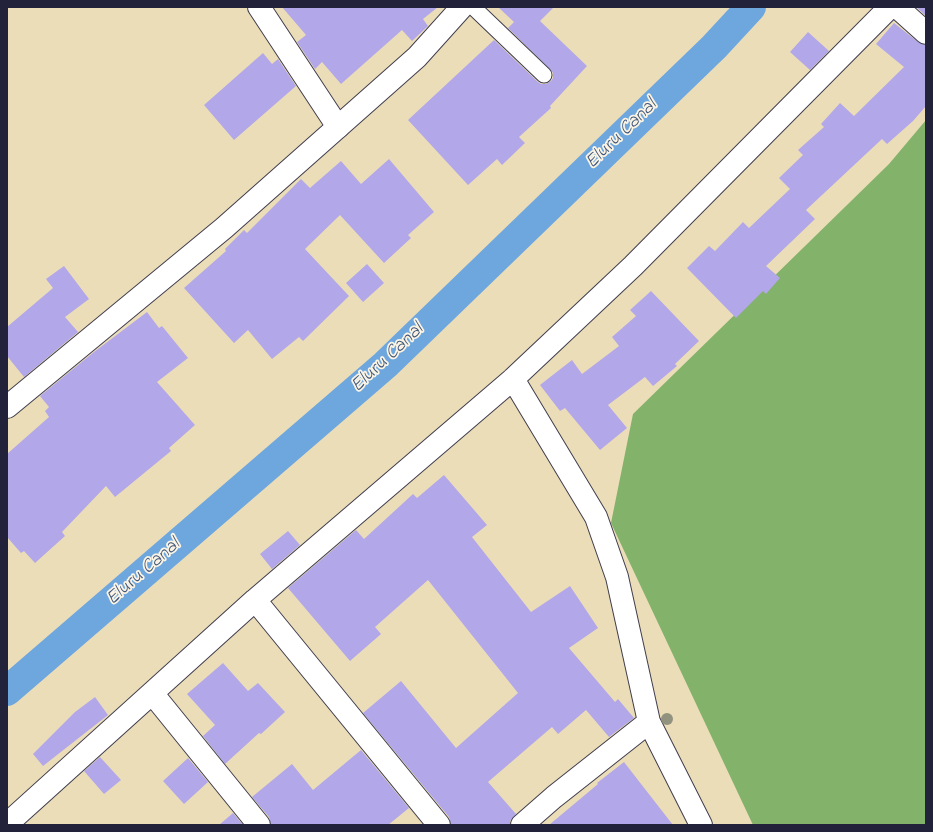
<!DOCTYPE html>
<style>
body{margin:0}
#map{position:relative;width:933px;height:832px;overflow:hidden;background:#ecddb9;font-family:"Indie Flower",sans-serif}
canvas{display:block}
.frame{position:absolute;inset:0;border:8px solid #22223b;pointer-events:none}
</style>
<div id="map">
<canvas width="933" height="832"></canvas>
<div class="frame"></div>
</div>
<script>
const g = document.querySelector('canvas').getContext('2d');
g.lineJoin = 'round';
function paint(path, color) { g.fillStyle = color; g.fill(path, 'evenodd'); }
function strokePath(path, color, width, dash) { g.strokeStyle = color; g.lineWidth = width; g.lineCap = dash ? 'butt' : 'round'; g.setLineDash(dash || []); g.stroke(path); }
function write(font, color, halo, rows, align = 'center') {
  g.font = font + ' "Indie Flower",sans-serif'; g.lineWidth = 3.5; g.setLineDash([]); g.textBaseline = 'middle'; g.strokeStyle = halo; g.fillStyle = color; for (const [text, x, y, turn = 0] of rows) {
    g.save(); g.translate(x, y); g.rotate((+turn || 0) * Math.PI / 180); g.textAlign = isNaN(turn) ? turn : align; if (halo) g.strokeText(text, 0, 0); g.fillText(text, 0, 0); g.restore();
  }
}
const forest = new Path2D(`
 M 926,120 L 926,825 L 753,825 L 611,523 L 633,414 L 889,164 Z`);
const canal = new Path2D(`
 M 7,691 L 385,365 L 714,47 L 751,7`);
const building = new Path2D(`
 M 282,7 L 438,7 L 423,19 L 428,26 L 412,41 L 402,30 L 341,84 L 322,62 L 315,69 L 297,42 L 306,35 Z
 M 498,7 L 554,7 L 540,21 L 587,66 L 550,106 L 551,108 L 519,137 L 525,143 L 502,165 L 497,159 L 468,185 L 408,120 L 494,40 L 538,82 L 541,84 L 546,84 L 551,81 L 553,78 L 553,73 L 550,69 L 508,28 L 514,22 Z
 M 916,7 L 926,7 L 926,16 Z
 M 894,23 L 918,42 L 926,45 L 926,106 L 913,121 L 887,144 L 882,139 L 806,210 L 815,219 L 766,266 L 780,278 L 766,294 L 763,291 L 736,318 L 687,268 L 709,246 L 715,251 L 743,222 L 749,228 L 790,189 L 779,178 L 803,155 L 798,150 L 824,127 L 821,124 L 840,103 L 854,116 L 904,67 L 876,44 Z
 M 808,32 L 829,51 L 810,70 L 790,52 Z
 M 263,53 L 272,64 L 278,59 L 296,86 L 234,140 L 204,105 Z
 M 389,159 L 434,212 L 408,235 L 411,238 L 384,263 L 340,215 L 305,249 L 349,296 L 303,341 L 299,337 L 272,359 L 248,330 L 234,343 L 184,288 L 226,251 L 225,249 L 244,230 L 247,233 L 301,179 L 310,188 L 341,161 L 361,184 Z
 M 367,264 L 384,283 L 363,302 L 346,283 Z
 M 64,266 L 89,299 L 65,317 L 78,332 L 24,377 L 7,356 L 7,327 L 53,288 L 46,279 Z
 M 651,291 L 699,341 L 675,364 L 677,366 L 653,386 L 645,377 L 608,405 L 627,428 L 600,450 L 565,408 L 560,411 L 540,385 L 572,360 L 582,374 L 619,346 L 612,337 L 636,316 L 630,310 Z
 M 147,312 L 159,328 L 162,326 L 188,358 L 157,382 L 195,425 L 169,448 L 171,451 L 115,497 L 106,486 L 62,532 L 65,536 L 35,563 L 24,551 L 21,553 L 7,537 L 7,454 L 49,417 L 45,411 L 49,407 L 40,396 L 94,352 Z
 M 444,475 L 487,525 L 472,537 L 531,612 L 570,586 L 598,628 L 569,648 L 615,702 L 618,699 L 634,718 L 609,737 L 586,710 L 558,734 L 552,727 L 488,782 L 516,814 L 510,821 L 510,825 L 451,825 L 449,817 L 363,713 L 401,681 L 456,748 L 518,693 L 428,580 L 375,627 L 381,634 L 350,661 L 288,588 L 356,530 L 364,539 L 413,494 L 417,498 Z
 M 288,531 L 300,545 L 272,569 L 260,554 Z
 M 223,663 L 248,691 L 258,683 L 285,712 L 261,734 L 259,733 L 225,764 L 203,736 L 215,725 L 187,694 Z
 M 95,697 L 108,715 L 43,766 L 33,754 L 75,712 Z
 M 361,750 L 409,808 L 388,825 L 271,825 L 269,817 L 252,797 L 292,764 L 313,790 Z
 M 100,757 L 121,780 L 104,794 L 84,771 Z
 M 188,758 L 208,782 L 184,804 L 163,781 Z
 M 624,762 L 673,825 L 549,825 L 598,784 L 597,783 Z
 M 233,813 L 243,825 L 219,825 Z`);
const service = new Path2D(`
 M 473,7 L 544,75`);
const minor = new Path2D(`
 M 259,7 L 338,127
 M 897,7 L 926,33
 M 513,379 L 596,517 L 617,577 L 649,722 L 701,825
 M 255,600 L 439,825
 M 152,693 L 259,825
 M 7,824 L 255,600 L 513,379 L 633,266 L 890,7
 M 522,825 L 554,797 L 649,722`);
const tertiary = new Path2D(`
 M 7,407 L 224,228 L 417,57 L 462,7`);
const trees = [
 [667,719]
];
const waterNames = [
 ["Eluru Canal",622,135,-44],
 ["Eluru Canal",388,359,-43],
 ["Eluru Canal",144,573,-41]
];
paint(forest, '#83b26b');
strokePath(canal, '#6ea7de', 30);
paint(building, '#b2a7e8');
strokePath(service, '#403e4e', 17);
strokePath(minor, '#403e4e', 24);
strokePath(tertiary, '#403e4e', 24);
strokePath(service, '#fff', 15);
strokePath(minor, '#fff', 22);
strokePath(tertiary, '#fff', 22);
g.fillStyle = '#92937e';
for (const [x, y] of trees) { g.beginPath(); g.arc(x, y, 6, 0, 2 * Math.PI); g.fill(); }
write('italic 19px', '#40577c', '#fcf5e5', waterNames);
</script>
